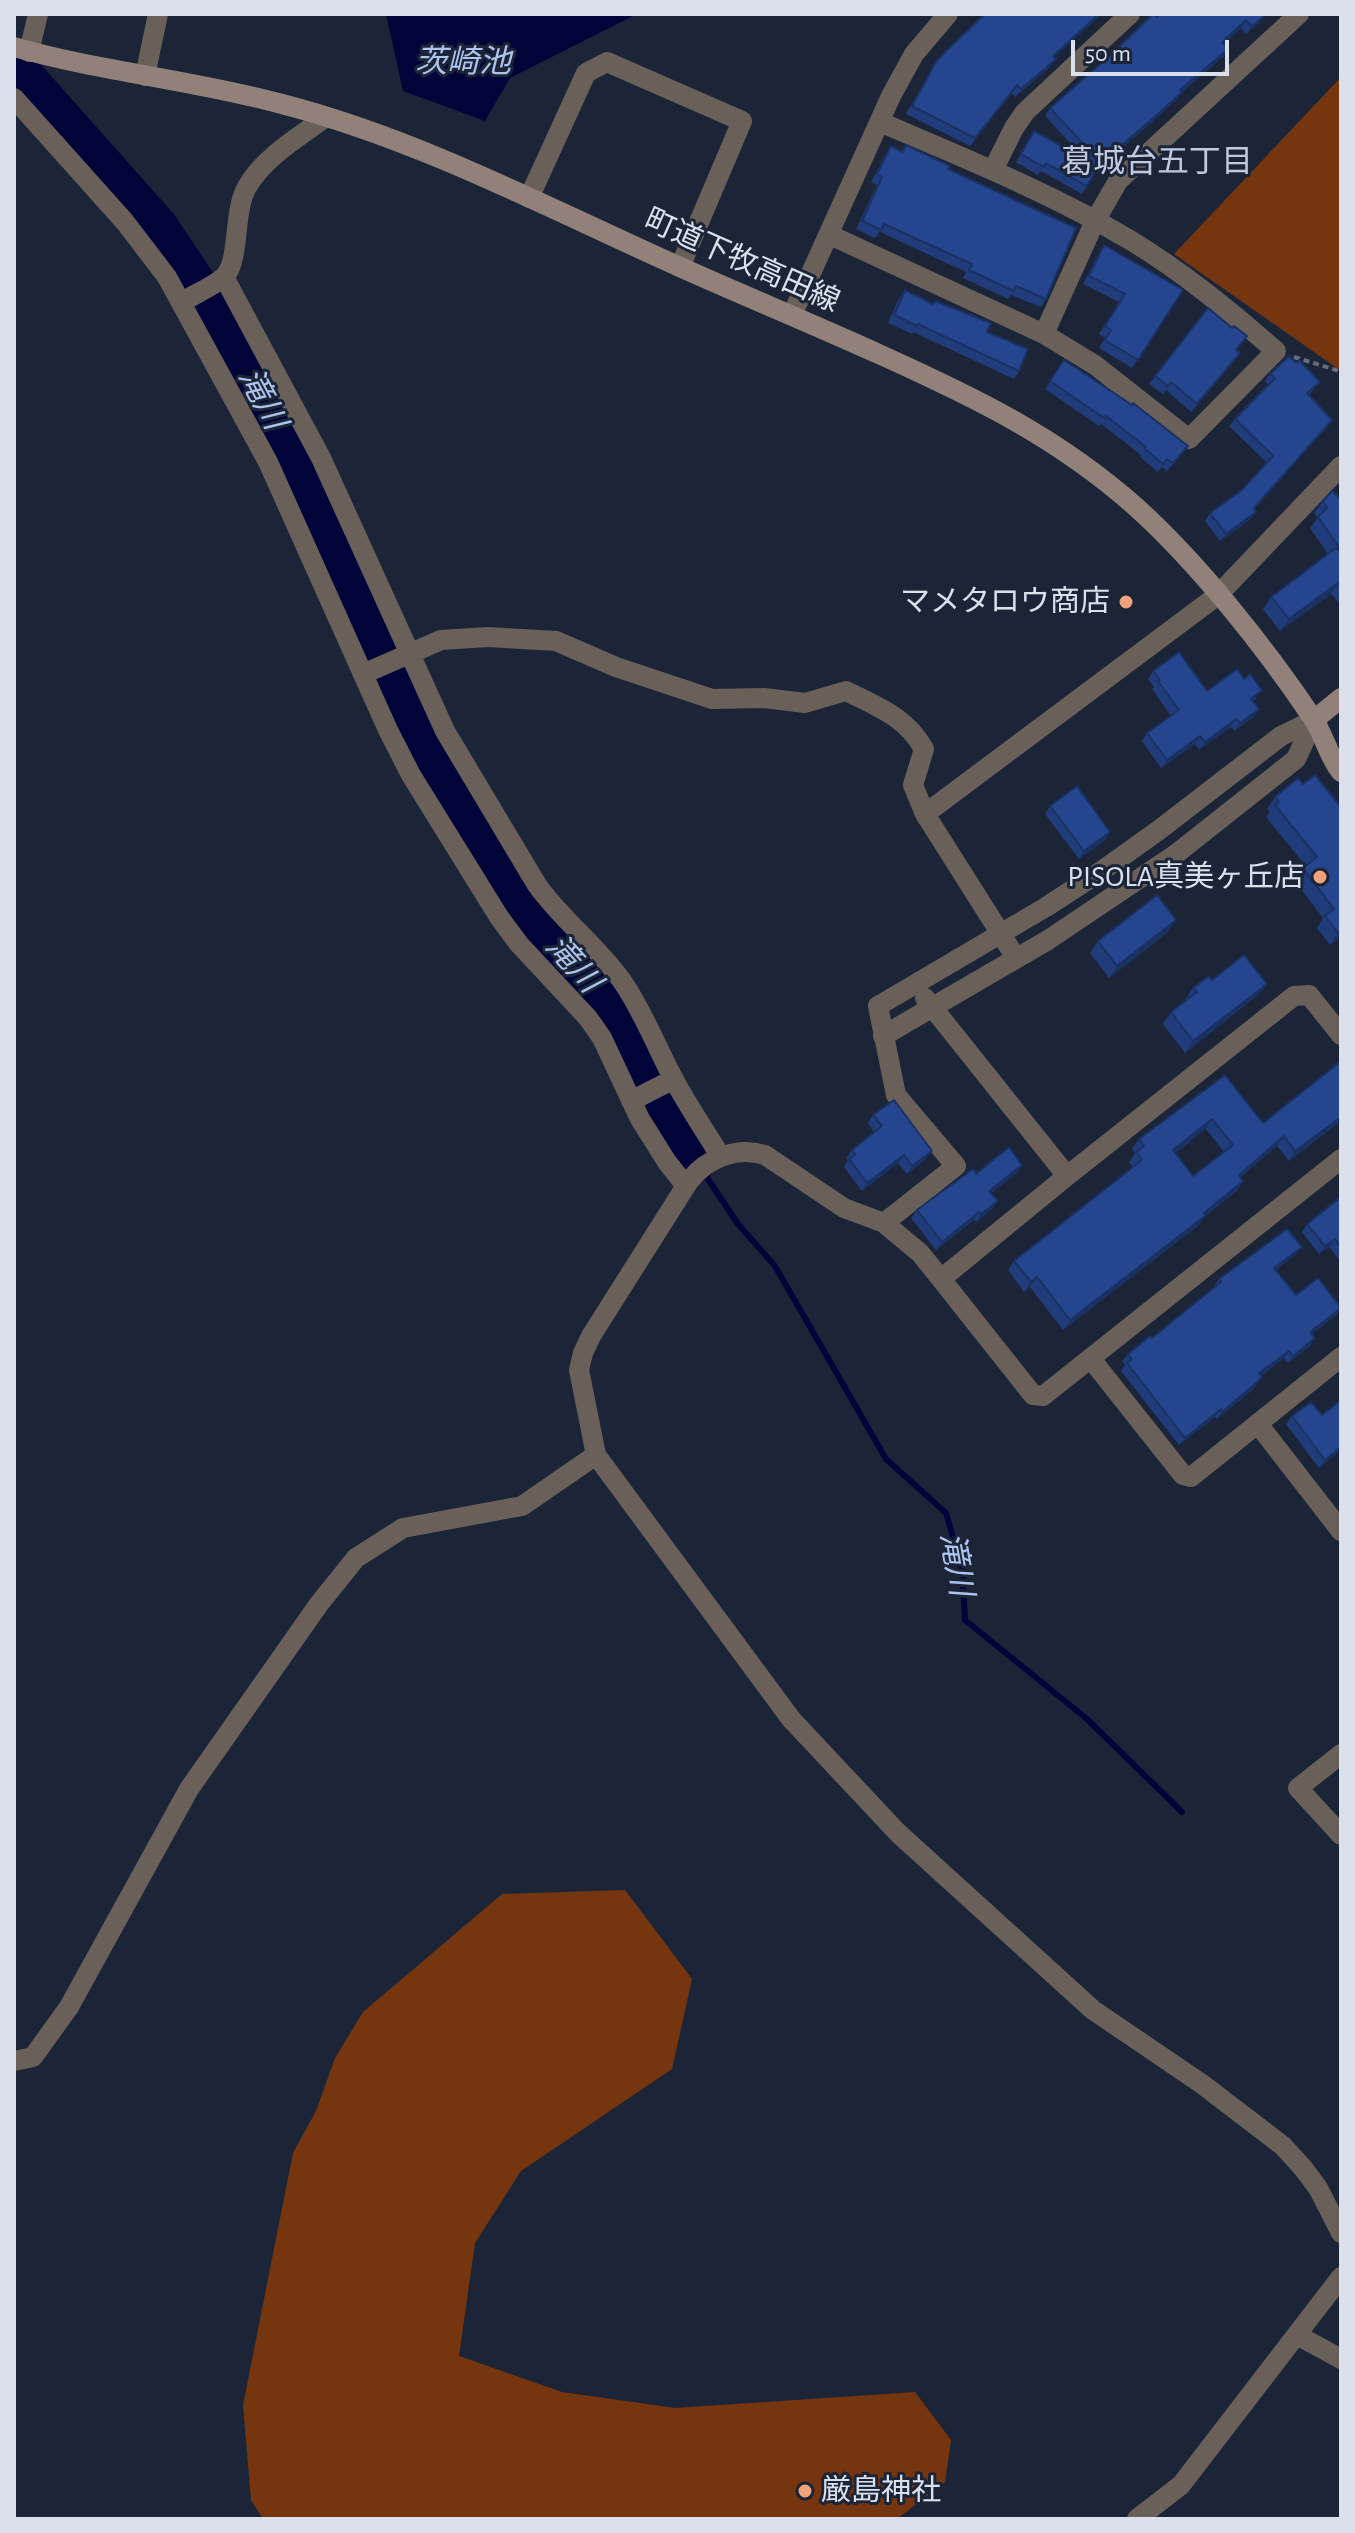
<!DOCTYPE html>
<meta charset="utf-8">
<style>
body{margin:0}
#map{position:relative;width:1355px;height:2533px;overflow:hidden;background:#1c2537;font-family:"Alegreya Sans",sans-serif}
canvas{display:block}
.frame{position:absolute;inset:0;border:16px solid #dae1ed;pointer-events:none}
.scale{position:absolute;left:1071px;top:40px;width:158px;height:36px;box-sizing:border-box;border:4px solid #dae1ed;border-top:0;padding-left:10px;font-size:24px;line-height:28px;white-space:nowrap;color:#dae1ed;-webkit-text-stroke:6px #1c2537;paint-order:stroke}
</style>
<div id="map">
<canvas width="1355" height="2533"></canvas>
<div class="frame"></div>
<div class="scale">50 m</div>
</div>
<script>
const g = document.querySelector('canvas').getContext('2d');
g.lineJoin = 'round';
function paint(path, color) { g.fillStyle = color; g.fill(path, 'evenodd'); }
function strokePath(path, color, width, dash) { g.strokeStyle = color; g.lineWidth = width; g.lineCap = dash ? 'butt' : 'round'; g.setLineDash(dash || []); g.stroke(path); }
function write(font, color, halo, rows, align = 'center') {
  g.font = font + ' "Alegreya Sans","Noto Sans JP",sans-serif'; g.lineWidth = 6; g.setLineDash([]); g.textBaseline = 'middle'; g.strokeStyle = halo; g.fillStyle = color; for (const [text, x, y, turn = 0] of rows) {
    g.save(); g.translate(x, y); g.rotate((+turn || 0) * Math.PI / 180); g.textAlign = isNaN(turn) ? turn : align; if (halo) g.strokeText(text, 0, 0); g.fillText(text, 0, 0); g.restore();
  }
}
const green = new Path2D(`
 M 1341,77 L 1341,371 L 1174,254 Z
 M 625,1890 L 692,1979 L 672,2069 L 521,2171 L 475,2243 L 459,2356 L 562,2392 L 675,2408 L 915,2392 L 951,2440 L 945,2482 L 897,2519 L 263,2519 L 251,2500 L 243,2405 L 293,2153 L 316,2111 L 335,2058 L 363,2012 L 502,1894 Z`);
const water = new Path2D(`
 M 386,14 L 637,14 L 510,78 L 485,121 L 403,91 Z`);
const stream = new Path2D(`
 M 704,1173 L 738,1224 L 775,1266 L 886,1459 L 946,1513 L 962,1568 L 965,1620 L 1087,1719 L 1182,1812`);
const river = new Path2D(`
 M 14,63 L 159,226 L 216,311 L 311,493 L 409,715 L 438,770 L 532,919 L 606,1001 L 663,1108 L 697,1162`);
const path = new Path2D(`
 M 1294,357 L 1336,370 L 1341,374`);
const street = new Path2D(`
 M 29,52 L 38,14
 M 145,76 L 158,14
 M 14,98 L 125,222 L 167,277 L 268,462 L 388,730 L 411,775 L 499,917 L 519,944 L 588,1018 L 602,1038 L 640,1119 L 667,1162 L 686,1186
 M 993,170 L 1014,128 L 1025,112 L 1130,14
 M 529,198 L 586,73 L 607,62 L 742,121 L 680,267
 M 830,235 L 1044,334 L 1095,365 L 1189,439 L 1276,351 C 1230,311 1183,272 1130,240 C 1051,193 964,158 880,122
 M 224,277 L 321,458 L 445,731 L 537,885 C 562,920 597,946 622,981 C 643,1011 656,1046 673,1078 C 688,1106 705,1131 721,1157
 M 182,302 C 193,295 216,285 225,276 C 240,260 233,211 247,187 C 264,157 299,137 326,117
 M 792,315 L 891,96 L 914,54 L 948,14
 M 1044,334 L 1095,221 L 1118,181 L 1299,14
 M 363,674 L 441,640 L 488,637 L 556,641 L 616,667 L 712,699 L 764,698 L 805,703 L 846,691 C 878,707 906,717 924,749 L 913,785 L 925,814
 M 1016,958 L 925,814 L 1218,595 L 1341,466
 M 925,998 L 1067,1176
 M 1341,1035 L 1309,995 L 1294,996 L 1067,1176 L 941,1279 L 1033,1395 L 1043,1396 L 1341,1159
 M 883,1036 L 1048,940 L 1176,854 L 1296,759 L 1314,720
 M 631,1101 L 674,1079
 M 884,1223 L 956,1166 L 896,1095 L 878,1006 L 1046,907 L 1103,870 L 1159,830 L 1281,736 L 1314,720
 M 941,1279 L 920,1253 L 884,1223 L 844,1208 L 765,1155 C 737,1146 707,1158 689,1181 L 591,1336 L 583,1353 L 579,1370 L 596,1455 L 791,1719 L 898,1833 L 1093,2010 L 1202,2084 L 1283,2146 L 1303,2168 L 1318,2188 L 1341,2233
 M 1091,1359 L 1183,1475 L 1191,1477 L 1341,1357
 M 1258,1424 L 1341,1531
 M 1341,1754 L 1298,1788 L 1341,1835
 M 14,2061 L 33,2057 L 69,2007 L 189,1789 L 319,1604 L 356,1558 L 403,1528 L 522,1506 L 596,1455
 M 1297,2335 L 1341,2359
 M 1137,2519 L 1181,2485 L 1341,2277`);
const secondary = new Path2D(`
 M 14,47 C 102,72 194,80 282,104 C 421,140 550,209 680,267 C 747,297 815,325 881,355 C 976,398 1057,437 1136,507 C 1199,564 1264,646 1312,717 C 1324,734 1328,756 1341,772
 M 1314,720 L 1341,698`);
const wall = new Path2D(`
 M 1102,14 L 1054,57 L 1050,67 L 1015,97 L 1012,93 L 970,146 L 906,114 L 936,62 Z
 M 1265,15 L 1259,23 L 1246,34 L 1241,28 L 1224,44 L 1228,49 L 1223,57 L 1182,92 L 1176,100 L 1153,121 L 1096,171 L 1082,194 L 1041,171 L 1038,175 L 1016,162 L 1034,131 L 1084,158 L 1045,116 L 1050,108 L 1157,17 Z
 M 906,145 L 948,169 L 1046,299 L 1041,307 L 1011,295 L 1008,299 L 963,278 L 966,272 L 880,232 L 875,238 L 856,229 L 877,185 L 871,182 L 886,154 L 891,146 L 902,151 Z
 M 1104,245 L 1183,290 L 1132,368 L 1099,348 L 1105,338 L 1099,334 L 1119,302 L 1083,284 L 1099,253 Z
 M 905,290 L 987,332 L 1019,371 L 1014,379 L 913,332 L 912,334 L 888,323 L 899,298 Z
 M 1237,350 L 1240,353 L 1234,361 L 1191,412 L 1166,390 L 1163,394 L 1149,384 L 1155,376 Z
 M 1064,360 L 1182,454 L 1167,471 L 1162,467 L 1158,472 L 1140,457 L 1141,455 L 1101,424 L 1099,426 L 1045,389 Z
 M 1270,374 L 1314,389 L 1309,395 L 1327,427 L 1254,509 L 1251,519 L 1220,541 L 1205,521 L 1210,513 L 1242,490 L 1267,463 L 1229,426 L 1235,419 L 1268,385 L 1265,381 Z
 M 1341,500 L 1341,604 L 1331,594 L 1280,631 L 1263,609 L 1271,597 L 1328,554 L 1310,528 L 1318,518 L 1314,513 L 1323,501 Z
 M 1153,671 L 1207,691 L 1257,698 L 1253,701 L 1254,717 L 1234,731 L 1231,727 L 1199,750 L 1195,744 L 1161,768 L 1142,741 L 1147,733 L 1171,716 L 1152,689 L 1154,687 L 1148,679 Z
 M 1303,784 L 1341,807 L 1341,936 L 1330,945 L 1317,928 L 1323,918 L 1294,880 L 1306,866 L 1266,817 L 1270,812 L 1267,809 L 1275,797 Z
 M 1050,806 L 1110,832 L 1105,840 L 1079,859 L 1045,814 Z
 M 1168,932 L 1109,978 L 1090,953 L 1098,941 Z
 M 1212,980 L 1267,984 L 1258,995 L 1185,1053 L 1163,1024 L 1171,1012 L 1186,1001 L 1185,1000 L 1193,988 Z
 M 1341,1064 L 1341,1121 L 1289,1161 L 1277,1146 L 1240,1177 L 1237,1191 L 1204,1217 L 1199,1225 L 1063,1330 L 1030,1287 L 1024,1292 L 1008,1270 L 1014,1261 L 1133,1167 L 1129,1162 L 1135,1153 L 1132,1149 L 1139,1139 L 1225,1075 L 1263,1123 ZM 1206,1129 L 1224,1152 L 1193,1176 L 1175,1153 Z
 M 873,1115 L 926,1159 L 907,1174 L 898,1163 L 862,1191 L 844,1167 L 848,1160 L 846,1158 L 852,1150 L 874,1132 L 868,1123 Z
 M 1017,1173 L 991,1193 L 998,1201 L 992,1209 L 976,1222 L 974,1220 L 936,1250 L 911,1218 L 917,1210 L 976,1174 Z
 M 1341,1197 L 1341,1262 L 1329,1247 L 1319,1254 L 1302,1232 L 1307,1224 Z
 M 1302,1247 L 1296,1254 L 1276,1270 L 1296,1295 L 1341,1308 L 1336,1315 L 1312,1334 L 1315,1338 L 1310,1346 L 1288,1363 L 1284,1358 L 1261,1376 L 1251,1391 L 1217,1419 L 1215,1417 L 1179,1445 L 1121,1371 L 1125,1365 L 1122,1361 L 1128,1354 L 1152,1338 L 1214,1287 L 1214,1286 L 1219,1279 Z
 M 1341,1400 L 1341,1449 L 1319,1468 L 1286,1424 L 1292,1416 L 1322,1415 Z`);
const shadedWall = new Path2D(`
 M 1099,14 L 1102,14 L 1047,64 L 1053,56 Z
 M 1265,15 L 1259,23 L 1246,34 L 1252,26 Z
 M 1246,20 L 1241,28 L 1217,50 L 1222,42 Z
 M 1228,49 L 1223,57 L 1182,92 L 1176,100 L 1153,121 L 1096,171 L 1101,163 L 1180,90 Z
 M 1056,59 L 1050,67 L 1015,97 L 1021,89 Z
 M 1332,420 L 1327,427 L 1248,515 L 1254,508 Z
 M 1256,512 L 1251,519 L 1220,541 L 1226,534 Z
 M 1339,582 L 1331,594 L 1280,631 L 1289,619 Z
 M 1259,709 L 1254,717 L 1234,731 L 1240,723 Z
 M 1236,719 L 1231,727 L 1199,750 L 1205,742 Z
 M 1200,736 L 1195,744 L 1161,768 L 1167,760 Z
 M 1110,832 L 1105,840 L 1079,859 L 1084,851 Z
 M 1176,920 L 1168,932 L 1109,978 L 1117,966 Z
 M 1341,931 L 1341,936 L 1330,945 L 1338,933 Z
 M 1267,984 L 1258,995 L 1185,1053 L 1193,1041 Z
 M 1341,1117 L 1341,1121 L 1289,1161 L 1295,1151 Z
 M 1212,1119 L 1206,1129 L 1167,1160 L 1173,1150 Z
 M 1284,1136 L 1277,1146 L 1232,1185 L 1239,1175 Z
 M 932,1151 L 926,1159 L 907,1174 L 912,1166 Z
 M 904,1155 L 898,1163 L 862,1191 L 867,1183 Z
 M 1022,1165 L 1017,1173 L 984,1199 L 989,1191 Z
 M 1243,1181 L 1237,1191 L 1204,1217 L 1199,1225 L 1063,1330 L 1070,1320 Z
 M 998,1201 L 992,1209 L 976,1222 L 981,1214 Z
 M 979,1212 L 974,1220 L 936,1250 L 942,1242 Z
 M 1335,1239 L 1329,1247 L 1319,1254 L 1325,1246 Z
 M 1302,1247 L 1296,1254 L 1269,1275 L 1274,1268 Z
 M 1037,1277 L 1030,1287 L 1024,1292 L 1031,1282 Z
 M 1341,1308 L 1336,1315 L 1305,1340 L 1310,1332 Z
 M 1315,1338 L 1310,1346 L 1288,1363 L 1293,1356 Z
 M 1289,1351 L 1284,1358 L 1254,1381 L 1259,1373 Z
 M 1262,1377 L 1251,1391 L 1217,1419 L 1222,1412 Z
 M 1221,1409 L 1215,1417 L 1179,1445 L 1185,1438 Z
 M 1341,1447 L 1339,1452 L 1319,1468 L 1325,1460 Z`);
const building = new Path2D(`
 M 985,14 L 1099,14 L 1053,56 L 1056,59 L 1021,89 L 1017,85 L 975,138 L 912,106 L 936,62 L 946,51 Z
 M 1153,14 L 1157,17 L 1160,14 L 1265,15 L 1252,26 L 1246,20 L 1222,42 L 1228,49 L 1180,90 L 1182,92 L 1159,113 L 1101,163 L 1050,108 L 1113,53 Z
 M 1034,131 L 1098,166 L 1087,186 L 1046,163 L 1044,167 L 1021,154 Z
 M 906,145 L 950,166 L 948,169 L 1076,228 L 1046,299 L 1016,286 L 1014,291 L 969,270 L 972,264 L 884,224 L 881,230 L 862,221 L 882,177 L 877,174 L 891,146 L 903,152 Z
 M 1104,245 L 1183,290 L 1138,360 L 1105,340 L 1111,330 L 1105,326 L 1125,294 L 1089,276 Z
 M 905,290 L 933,304 L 935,301 L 991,323 L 987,332 L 1028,349 L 1019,371 L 918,324 L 917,326 L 894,315 Z
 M 1208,308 L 1232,328 L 1234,326 L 1247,336 L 1236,350 L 1240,353 L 1197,404 L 1171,382 L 1168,386 L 1155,376 Z
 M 1289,356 L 1296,363 L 1299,360 L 1320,382 L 1307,393 L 1332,420 L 1254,508 L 1256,512 L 1226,534 L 1210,513 L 1242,490 L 1273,456 L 1235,419 L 1275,378 L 1270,374 Z
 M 1064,360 L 1132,405 L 1133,403 L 1188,446 L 1173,463 L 1167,459 L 1163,464 L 1145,449 L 1146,447 L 1106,416 L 1104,418 L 1050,381 Z
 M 1332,491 L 1341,500 L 1341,550 L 1318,517 L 1327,508 L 1323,501 Z
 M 1336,548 L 1341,553 L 1341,584 L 1339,582 L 1289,619 L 1271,597 Z
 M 1179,652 L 1207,691 L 1237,669 L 1244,679 L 1250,674 L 1262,690 L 1251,699 L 1259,709 L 1240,723 L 1236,719 L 1205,742 L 1200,736 L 1167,760 L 1147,733 L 1179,710 L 1158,681 L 1160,680 L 1153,671 Z
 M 1315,775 L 1341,807 L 1341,931 L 1338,933 L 1325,916 L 1334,909 L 1303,868 L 1317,857 L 1275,805 L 1279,802 L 1275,797 L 1298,778 L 1303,784 Z
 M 1077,786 L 1110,832 L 1084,851 L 1050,806 Z
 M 1157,895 L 1176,920 L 1117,966 L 1098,941 Z
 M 1244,955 L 1267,984 L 1193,1041 L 1171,1012 L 1197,992 L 1193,988 L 1209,976 L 1212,980 Z
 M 1340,1062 L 1341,1064 L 1341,1117 L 1295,1151 L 1284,1136 L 1239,1175 L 1243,1181 L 1204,1213 L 1205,1216 L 1070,1320 L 1037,1277 L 1031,1282 L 1014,1261 L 1142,1160 L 1136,1152 L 1144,1146 L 1139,1139 L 1225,1075 L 1263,1123 ZM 1212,1119 L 1233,1145 L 1193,1176 L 1173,1150 Z
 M 894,1100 L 932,1151 L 912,1166 L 904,1155 L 867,1183 L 849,1159 L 855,1154 L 852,1150 L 882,1126 L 873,1115 Z
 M 1009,1147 L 1022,1165 L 989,1191 L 998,1201 L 981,1214 L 979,1212 L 942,1242 L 917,1210 L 973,1169 L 976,1174 Z
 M 1341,1197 L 1341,1247 L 1335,1239 L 1325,1246 L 1307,1224 Z
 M 1287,1229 L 1302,1247 L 1274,1268 L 1296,1295 L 1318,1278 L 1341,1308 L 1310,1332 L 1315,1338 L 1293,1356 L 1289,1351 L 1259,1373 L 1262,1377 L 1256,1383 L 1222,1412 L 1221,1409 L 1185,1438 L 1127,1363 L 1132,1359 L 1128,1354 L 1150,1336 L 1152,1338 L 1221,1282 L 1219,1279 Z
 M 1341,1400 L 1341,1437 L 1340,1438 L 1341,1447 L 1325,1460 L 1292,1416 L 1311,1402 L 1322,1415 Z`);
const markers = [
 [1126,602,8,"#f0a27a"],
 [1320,877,8,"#f0a27a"],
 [805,2491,8,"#f0a27a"]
];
const streetNames = [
 ["町道下牧高田線",742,261,24]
];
const poiNames = [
 ["マメタロウ商店",1110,602],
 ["PISOLA真美ヶ丘店",1304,877],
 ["厳島神社",821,2491,"left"]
];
const waterNames = [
 ["茨崎池",463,62],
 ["滝川",262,399,62],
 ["滝川",573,964,48],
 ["滝川",956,1564,80]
];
const neighbourhoodNames = [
 ["葛城台五丁目",1157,162]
];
paint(green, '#75350f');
paint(water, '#000439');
strokePath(stream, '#000439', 6);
strokePath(river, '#000439', 38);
strokePath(path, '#666e7e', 4, [6, 4]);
strokePath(street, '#6a605a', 20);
strokePath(secondary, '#928178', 20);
paint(wall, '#203c7a');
paint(shadedWall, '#1a3163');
paint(building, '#25468e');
strokePath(building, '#1a3163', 2);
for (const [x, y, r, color] of markers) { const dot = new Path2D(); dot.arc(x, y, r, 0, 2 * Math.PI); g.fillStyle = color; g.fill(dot); strokePath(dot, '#1c2537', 3); }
write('30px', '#dae1ed', '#1c2537', streetNames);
write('30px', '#dae1ed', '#1c2537', poiNames, 'right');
write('italic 32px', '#aec3ec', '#1c2537', waterNames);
write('32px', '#becae2', '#1c2537', neighbourhoodNames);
</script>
